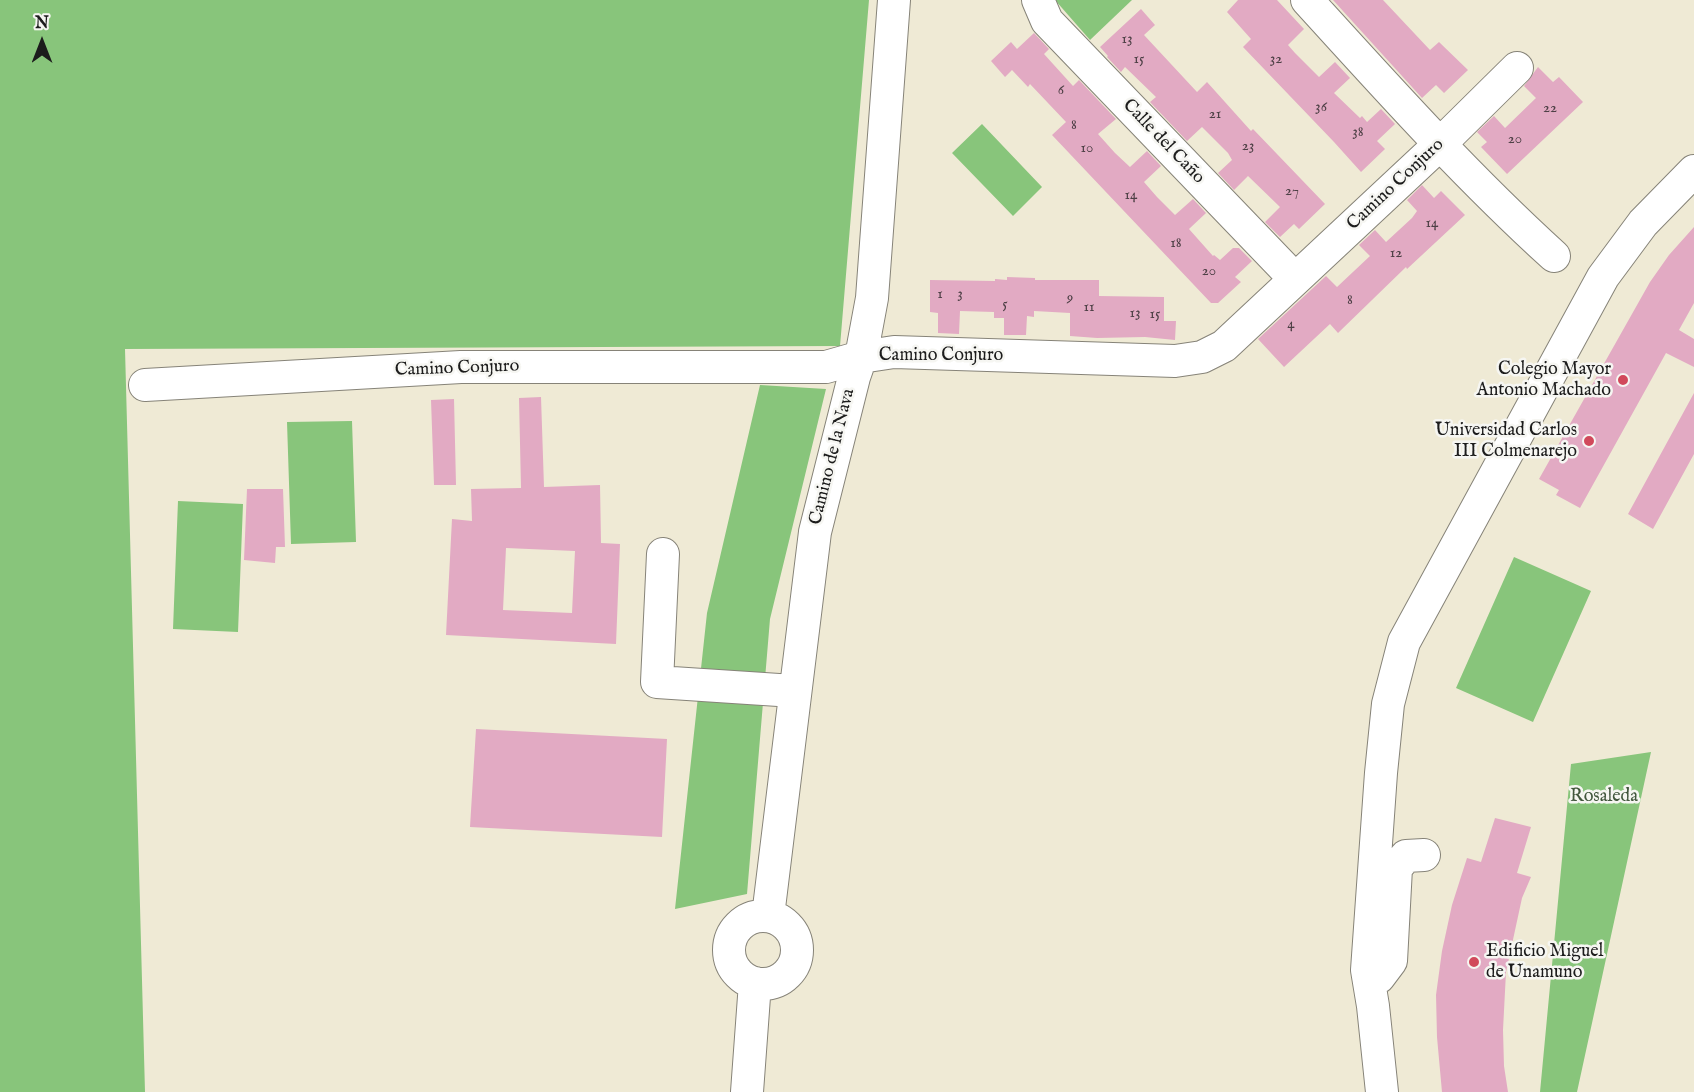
<!DOCTYPE html>
<meta charset="utf-8">
<style>
body{margin:0}
#map{position:relative;width:1694px;height:1092px;overflow:hidden;background:#efead5;font-family:"IM FELL English",serif}
canvas{display:block}
.north{position:absolute;left:12px;top:12px;width:60px;height:60px;-webkit-text-stroke:4px #f6f6f2;paint-order:stroke;rotate:0deg;font-size:16px;font-weight:700;line-height:24px;text-align:center;color:#1c1c1c}
.north::after{content:'';display:block;margin:auto;width:21px;height:27px;background:#1c1c1c;clip-path:polygon(50% 0,100% 100%,50% 72%,0 100%)}
</style>
<div id="map">
<canvas width="1694" height="1092"></canvas>
<div class="north">N</div>
</div>
<script>
const g = document.querySelector('canvas').getContext('2d');
g.lineJoin = 'round';
function paint(path, color) { g.fillStyle = color; g.fill(path, 'evenodd'); }
function strokePath(path, color, width, dash) { g.strokeStyle = color; g.lineWidth = width; g.lineCap = dash ? 'butt' : 'round'; g.setLineDash(dash || []); g.stroke(path); }
function write(font, color, halo, rows, align = 'center') {
  g.font = font + ' "IM FELL English",serif'; g.lineWidth = 5; g.setLineDash([]); g.textBaseline = 'middle'; g.strokeStyle = halo; g.fillStyle = color; for (const [text, x, y, turn = 0] of rows) {
    g.save(); g.translate(x, y); g.rotate((+turn || 0) * Math.PI / 180); g.textAlign = isNaN(turn) ? turn : align; if (halo) g.strokeText(text, 0, 0); g.fillText(text, 0, 0); g.restore();
  }
}
const green = new Path2D(`
 M 0,0 L 869,0 L 840,346 L 125,349 L 145,1092 L 0,1092 Z
 M 1055,0 L 1132,0 L 1090,40 Z
 M 982,124 L 1042,187 L 1013,216 L 952,153 Z
 M 760,385 L 826,389 L 770,619 L 747,894 L 675,909 L 707,613 Z
 M 352,421 L 356,542 L 291,544 L 287,422 Z
 M 178,501 L 243,504 L 238,632 L 173,629 Z
 M 1514,557 L 1591,591 L 1533,722 L 1456,688 Z
 M 1651,752 L 1577,1092 L 1540,1092 L 1571,764 Z`);
const building = new Path2D(`
 M 1238,0 L 1277,0 L 1304,29 L 1288,45 L 1295,53 L 1319,77 L 1335,62 L 1350,78 L 1334,93 L 1360,118 L 1362,116 L 1367,122 L 1381,109 L 1395,124 L 1377,141 L 1385,149 L 1361,172 L 1334,142 L 1243,47 L 1251,39 L 1227,12 Z
 M 1333,0 L 1383,0 L 1430,50 L 1439,42 L 1468,70 L 1444,93 L 1436,85 L 1422,98 Z
 M 1141,9 L 1155,25 L 1144,35 L 1197,92 L 1207,82 L 1251,131 L 1253,129 L 1325,204 L 1299,229 L 1294,224 L 1280,237 L 1265,222 L 1280,207 L 1248,176 L 1234,190 L 1218,173 L 1232,160 L 1228,153 L 1202,127 L 1187,141 L 1150,102 L 1156,97 L 1125,67 L 1121,72 L 1107,57 L 1108,56 L 1100,47 Z
 M 1034,33 L 1049,49 L 1044,54 L 1073,86 L 1079,80 L 1116,119 L 1098,134 L 1115,153 L 1130,167 L 1147,151 L 1161,166 L 1144,182 L 1157,197 L 1175,215 L 1193,199 L 1206,213 L 1189,229 L 1213,256 L 1214,255 L 1220,260 L 1233,248 L 1239,248 L 1252,261 L 1235,277 L 1241,282 L 1218,303 L 1211,303 L 1052,135 L 1066,122 L 1030,84 L 1028,87 L 1012,70 L 1005,77 L 991,61 L 1011,42 L 1017,49 Z
 M 1538,67 L 1553,82 L 1559,77 L 1583,102 L 1507,174 L 1481,147 L 1487,142 L 1477,132 L 1494,116 L 1505,128 L 1536,98 L 1524,86 Z
 M 1422,185 L 1434,198 L 1441,191 L 1465,215 L 1407,269 L 1406,267 L 1338,333 L 1330,324 L 1284,367 L 1258,339 L 1326,276 L 1337,287 L 1370,256 L 1359,245 L 1375,230 L 1386,242 L 1412,218 L 1417,211 L 1407,200 Z
 M 1694,227 L 1694,303 L 1679,330 L 1694,339 L 1694,367 L 1666,353 L 1580,508 L 1556,495 L 1559,490 L 1539,479 L 1650,282 L 1669,255 Z
 M 1007,277 L 1035,278 L 1035,280 L 1099,280 L 1099,296 L 1164,297 L 1164,321 L 1176,321 L 1175,340 L 1145,337 L 1097,338 L 1070,336 L 1070,313 L 1034,311 L 1034,317 L 1027,316 L 1026,335 L 1004,335 L 1004,318 L 994,318 L 994,312 L 960,311 L 959,334 L 938,333 L 938,313 L 930,312 L 930,280 L 995,281 L 995,279 L 1007,280 Z
 M 1694,393 L 1694,454 L 1653,529 L 1628,514 Z
 M 541,397 L 544,487 L 600,485 L 601,543 L 620,544 L 616,644 L 446,635 L 452,519 L 472,521 L 471,489 L 521,488 L 519,398 ZM 506,548 L 575,551 L 572,613 L 503,610 Z
 M 454,399 L 456,485 L 434,485 L 431,400 Z
 M 247,489 L 283,489 L 285,547 L 276,547 L 275,563 L 244,560 Z
 M 476,729 L 667,739 L 662,837 L 470,827 Z
 M 1495,818 L 1531,827 L 1517,873 L 1531,877 L 1522,898 L 1506,972 L 1503,1030 L 1504,1066 L 1508,1092 L 1442,1092 L 1437,1037 L 1436,995 L 1442,951 L 1452,905 L 1467,858 L 1481,862 Z`);
const minor = new Path2D(`
 M 1038,0 L 1047,21 L 1295,279
 M 1307,0 C 1387,88 1466,176 1554,256
 M 145,385 L 461,367 L 826,367 L 861,357 L 894,352 L 1175,361 L 1202,357 L 1224,346 L 1439,145 L 1517,68
 M 663,554 L 657,682 L 794,691
 M729 950a34 34 0 1 1 68 0a34 34 0 1 1-68 0Z
 M 768,916 L 815,532 L 854,377 L 861,357 L 872,298 L 894,0
 M 1367,970 L 1379,977 L 1391,961 L 1396,868 L 1406,856 L 1424,855
 M 747,1092 L 755,983
 M 1382,1092 L 1373,1006 L 1367,970 L 1381,773 L 1388,704 L 1404,642 L 1603,277 L 1643,223 L 1694,171`);
const markers = [
 [1623,380,6,"#d1495b"],
 [1589,441,6,"#d1495b"],
 [1474,962,6,"#d1495b"]
];
const numberNames = [
 ["13",1127,40],
 ["15",1139,60],
 ["32",1276,60],
 ["6",1061,91],
 ["36",1321,108],
 ["22",1550,109],
 ["21",1215,115],
 ["8",1074,126],
 ["38",1358,133],
 ["20",1515,140],
 ["23",1248,147],
 ["10",1087,149],
 ["27",1292,192],
 ["14",1131,196],
 ["14",1432,224],
 ["18",1176,244],
 ["12",1396,254],
 ["20",1209,272],
 ["1",940,295],
 ["3",960,295],
 ["9",1070,299],
 ["8",1350,301],
 ["5",1005,305],
 ["11",1089,308],
 ["13",1135,314],
 ["15",1155,315],
 ["4",1291,325]
];
const streetNames = [
 ["Calle del Caño",1163,142,46],
 ["Camino Conjuro",1396,185,-43],
 ["Camino Conjuro",941,356],
 ["Camino Conjuro",457,369,-2],
 ["Camino de la Nava",833,457,-76]
];
const poiNames = [
 ["Colegio Mayor",1611,370],
 ["Antonio Machado",1611,391],
 ["Universidad Carlos",1577,431],
 ["III Colmenarejo",1577,452],
 ["Edificio Miguel",1486,952,"left"],
 ["de Unamuno",1486,973,"left"]
];
const parkNames = [
 ["Rosaleda",1604,797]
];
paint(green, '#88c57b');
paint(building, '#e2aac3');
strokePath(minor, '#868378', 34);
strokePath(minor, '#fff', 32);
for (const [x, y, r, color] of markers) { const dot = new Path2D(); dot.arc(x, y, r, 0, 2 * Math.PI); g.fillStyle = color; g.fill(dot); strokePath(dot, '#f6f6f2', 2); }
write('15px', '#4e4046', null, numberNames);
write('18px', '#1c1c1c', '#f6f6f2', streetNames);
write('18px', '#1c1c1c', '#f6f6f2', poiNames, 'right');
write('18px', '#42573d', '#f6f6f2', parkNames);
</script>
